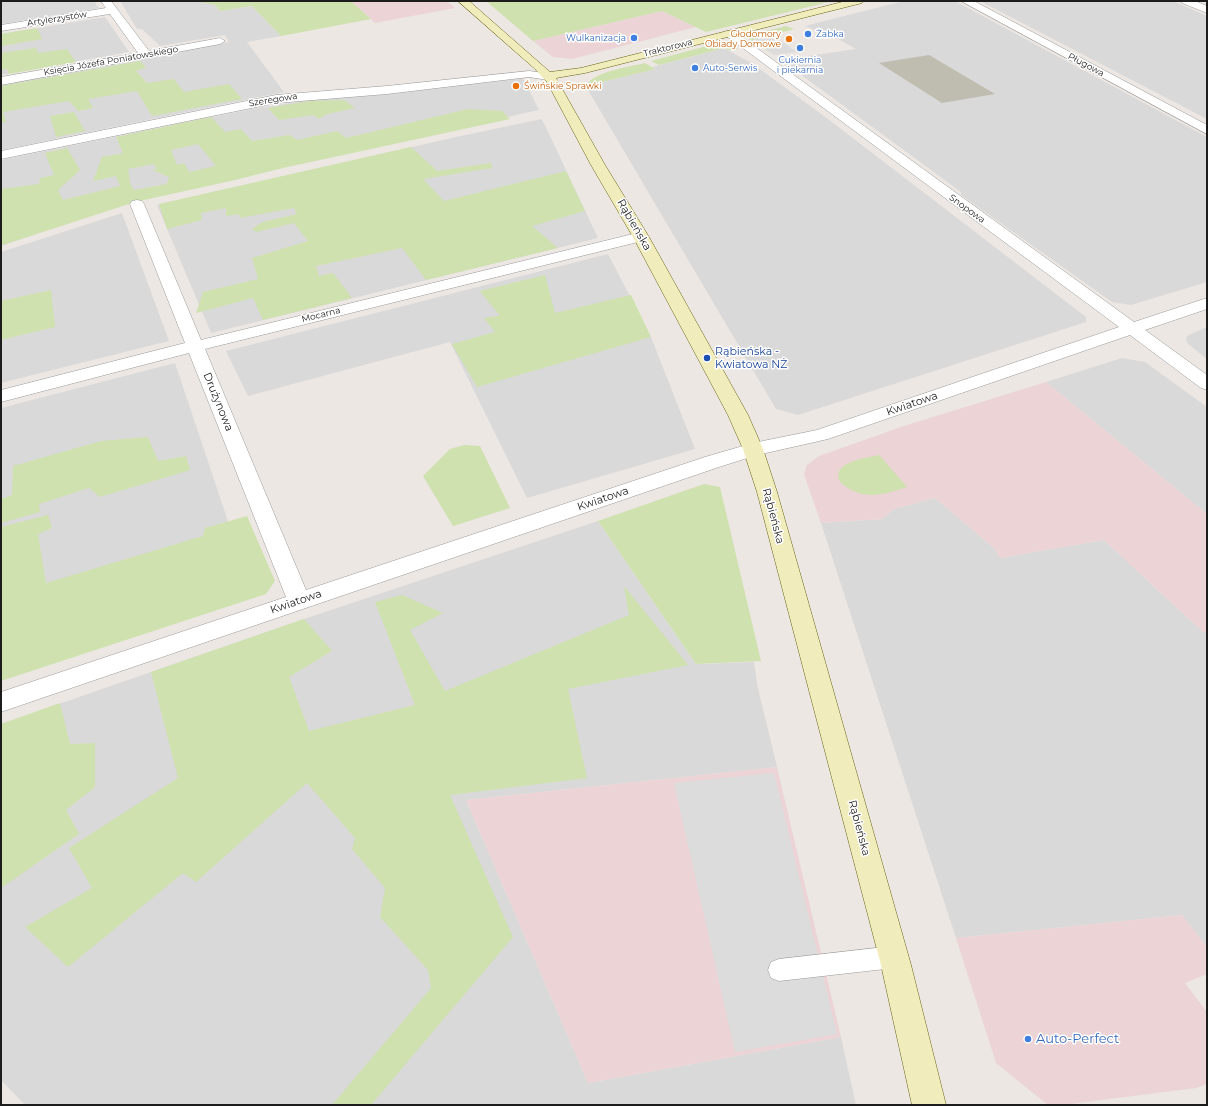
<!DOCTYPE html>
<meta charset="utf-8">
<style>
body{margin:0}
#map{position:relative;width:1208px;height:1106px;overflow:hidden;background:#ece7e2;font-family:Montserrat,sans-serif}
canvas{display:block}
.frame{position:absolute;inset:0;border:2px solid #1c1c1c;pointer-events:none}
</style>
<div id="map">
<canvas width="1208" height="1106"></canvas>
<div class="frame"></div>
</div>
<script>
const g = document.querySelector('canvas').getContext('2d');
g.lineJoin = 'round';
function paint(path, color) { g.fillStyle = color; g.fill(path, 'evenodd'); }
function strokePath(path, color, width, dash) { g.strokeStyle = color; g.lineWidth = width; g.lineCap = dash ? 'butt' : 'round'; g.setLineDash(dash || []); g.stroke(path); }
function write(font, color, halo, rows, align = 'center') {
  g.font = font + ' Montserrat,sans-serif'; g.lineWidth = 3; g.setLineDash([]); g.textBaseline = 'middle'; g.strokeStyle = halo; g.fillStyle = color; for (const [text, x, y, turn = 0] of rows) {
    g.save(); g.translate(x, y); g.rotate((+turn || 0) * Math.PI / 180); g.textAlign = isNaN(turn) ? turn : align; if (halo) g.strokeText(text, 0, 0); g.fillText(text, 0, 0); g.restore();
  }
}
const residential = new Path2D(`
 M 1,1 L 94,1 L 99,8 L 1,24 Z
 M 120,1 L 211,1 L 220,11 L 252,6 L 281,36 L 247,42 L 284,92 L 1,150 L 1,84 L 229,42 L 225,35 L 160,46 L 142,29 L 137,29 Z
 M 904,1 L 955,1 L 1207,137 L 1207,282 L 1131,305 L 1112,302 L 961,195 L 961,192 L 781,60 L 856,49 L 840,40 L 805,26 Z
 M 980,1 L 1173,1 L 1207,16 L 1207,119 Z
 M 105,17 L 129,52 L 1,75 L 1,34 Z
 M 724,48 L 753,64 L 828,119 L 1086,317 L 1086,322 L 798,415 L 776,409 L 588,90 L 593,89 L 592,86 L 594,84 L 655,69 L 652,67 Z
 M 523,78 L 539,110 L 134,199 L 1,246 L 1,160 L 252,109 L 308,100 L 390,94 Z
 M 542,119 L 598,238 L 211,333 L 157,205 L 456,137 Z
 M 122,213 L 169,341 L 1,383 L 1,252 Z
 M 608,254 L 651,337 L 695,449 L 527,498 L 450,342 L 248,396 L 226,351 Z
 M 1207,327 L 1207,359 L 1188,344 L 1186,340 L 1187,336 L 1191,334 Z
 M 1122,358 L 1145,362 L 1207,407 L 1207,514 L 1046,382 Z
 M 175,363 L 251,590 L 1,677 L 1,408 Z
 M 935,498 L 995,549 L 1000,558 L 1104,540 L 1203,632 L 1207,631 L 1207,947 L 1182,915 L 956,938 L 821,523 L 882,519 L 894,509 Z
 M 598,521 L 696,664 L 754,662 L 757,684 L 777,767 L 466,800 L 588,1083 L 841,1037 L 856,1105 L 25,1105 L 1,1080 L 1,724 L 304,619 Z`);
const commercial = new Path2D(`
 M 351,1 L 447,1 L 455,8 L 375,23 Z
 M 662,11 L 696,27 L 572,59 L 553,57 L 533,41 Z
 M 1046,382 L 1207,514 L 1207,631 L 1203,632 L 1104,540 L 1000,558 L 995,549 L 935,498 L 894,509 L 882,519 L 821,523 L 804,474 L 807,465 L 819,456 L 904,426 Z
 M 777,767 L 841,1037 L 588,1083 L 466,800 Z
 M 1182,915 L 1207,947 L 1207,974 L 1185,983 L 1207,1012 L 1207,1084 L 1196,1088 L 1062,1105 L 1048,1105 L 996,1063 L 956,938 Z`);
const construction = new Path2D(`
 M 929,55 L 995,94 L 942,103 L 879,63 Z`);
const grass = new Path2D(`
 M 196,1 L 351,1 L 371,19 L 281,36 L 252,6 L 220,11 L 215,5 Z
 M 486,1 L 528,1 L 530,2 L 537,1 L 833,1 L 706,32 L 662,11 L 533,41 Z
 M 786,26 L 794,29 L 753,40 L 773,55 L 745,36 Z
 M 37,28 L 42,39 L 2,46 L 1,45 L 1,34 Z
 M 722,42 L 729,44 L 738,49 L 729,50 L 724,48 L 659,65 L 651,61 Z
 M 36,48 L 38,53 L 67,49 L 76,62 L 9,74 L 7,69 L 1,70 L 1,53 Z
 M 140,61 L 146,67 L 136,71 L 147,83 L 174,79 L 184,92 L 229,84 L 242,99 L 152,116 L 137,91 L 88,99 L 93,108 L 78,111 L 69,101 L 3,112 L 6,122 L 1,123 L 1,86 Z
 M 645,63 L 655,69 L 594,84 L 592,86 L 594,89 L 588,90 L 585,86 C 598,70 626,68 645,63 Z
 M 344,100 L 355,108 L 327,114 L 319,119 L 313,115 L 279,120 L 268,108 L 309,101 Z
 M 468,109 L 502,111 L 510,119 L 283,168 L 235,180 L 135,202 L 3,245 L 1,243 L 1,189 L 39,184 L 40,178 L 54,175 L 45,153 L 67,148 L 80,170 L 58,190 L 63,200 L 120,186 L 116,176 L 93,181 L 102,157 L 123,153 L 116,137 L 211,117 L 225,132 L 241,129 L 252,141 L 290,135 L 297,140 L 337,131 L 346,138 ZM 198,144 L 216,166 L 189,172 L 184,163 L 177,165 L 171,150 ZM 154,164 L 157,169 L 152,170 L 169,177 L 167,184 L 134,190 L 130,183 L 128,169 Z
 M 74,112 L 85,131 L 56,137 L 50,116 Z
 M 411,147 L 437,171 L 491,163 L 492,168 L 423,179 L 444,201 L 566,171 L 585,211 L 532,226 L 558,248 L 426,280 L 402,248 L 316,266 L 319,276 L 333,273 L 352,298 L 263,320 L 253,298 L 196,313 L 203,292 L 258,279 L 252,258 L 308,241 L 294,223 L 256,232 L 252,229 L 263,222 L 297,214 L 294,208 L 240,218 L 239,214 L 226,216 L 226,208 L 201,213 L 202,220 L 167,229 L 159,204 Z
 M 545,275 L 555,313 L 631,295 L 651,337 L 477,387 L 452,344 L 495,332 L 484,318 L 500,316 L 480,291 Z
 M 51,290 L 55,327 L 1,340 L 1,301 Z
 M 148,437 L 158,461 L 186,456 L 190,470 L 100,497 L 89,488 L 39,504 L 40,512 L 1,523 L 1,499 L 12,495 L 13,466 L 101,441 Z
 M 464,445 L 480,446 L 510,508 L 453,526 L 423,476 L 450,449 Z
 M 879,455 L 907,487 C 883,495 862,502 840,482 C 830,462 866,458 879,455 Z
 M 704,484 L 720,487 L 761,661 L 696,664 L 598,521 Z
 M 48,515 L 52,528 L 38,534 L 46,583 L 203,536 L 205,528 L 247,516 L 275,581 L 266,594 L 1,681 L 1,527 Z
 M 624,586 L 688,665 L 568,689 L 587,778 L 450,795 L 513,937 L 371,1105 L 332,1105 L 431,988 L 428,970 L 380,917 L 385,888 L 352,849 L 355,838 L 307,783 L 196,882 L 183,873 L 68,967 L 25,927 L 92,888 L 69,848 L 178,778 L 151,672 L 304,619 L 332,651 L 289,677 L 309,731 L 415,705 L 375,602 L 402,595 L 443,613 L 410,630 L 445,691 L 629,615 Z
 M 60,703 L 70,744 L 95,743 L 95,787 L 66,810 L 79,834 L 1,888 L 1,724 Z`);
const parking = new Path2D(`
 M 772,35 L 797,52 L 774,55 L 752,40 Z
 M 774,773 L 837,1034 L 735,1052 L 674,783 Z`);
const lane = new Path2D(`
 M 894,946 L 902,949 L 905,957 L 902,965 L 894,968 L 779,981 L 771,978 L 768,970 L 771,962 L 779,959 Z`);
const street = new Path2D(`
 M 101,1 L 111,1 L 149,51 L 220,38 L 225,41 L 220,44 L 1,85 L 1,77 L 138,53 L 110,14 L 1,31 L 1,25 L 106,8 Z
 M 961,1 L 974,1 L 1207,125 L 1207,134 Z
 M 1181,1 L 1195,1 L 1207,6 L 1207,13 L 1182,3 Z
 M 728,31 L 740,36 L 1134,322 L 1207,298 L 1207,309 L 1145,330 L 1207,375 L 1207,390 L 1201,388 L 1130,335 L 828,439 L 757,455 L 719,467 L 1,712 L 1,692 L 286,597 L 189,353 L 1,402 L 1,390 L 185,343 L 130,204 L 132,201 L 137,200 L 142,201 L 144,204 L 201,340 L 641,232 L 646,234 L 649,237 L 646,240 L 205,349 L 306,590 L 705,457 L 753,443 L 817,430 L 1119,327 L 732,40 L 723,34 L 724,32 Z
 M 529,71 L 552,74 L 554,76 L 552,78 L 548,80 L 529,77 L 387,94 L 276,103 L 1,159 L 1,151 L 276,95 L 387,86 Z`);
const secondary = new Path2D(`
 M 458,1 L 469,1 L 550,72 L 581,68 L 846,1 L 863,1 L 862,3 L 585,73 L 556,78 L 605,165 L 649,237 L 748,415 L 763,449 L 777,492 L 911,965 L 946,1105 L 912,1105 L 881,965 L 757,492 L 743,449 L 728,415 L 633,237 L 591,165 L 547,82 L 535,69 Z`);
const markers = [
 [808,34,4,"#3f7fe0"],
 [634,38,4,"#3f7fe0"],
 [789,39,4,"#e8710a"],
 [800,48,4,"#3f7fe0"],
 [695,68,4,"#3f7fe0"],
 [516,86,4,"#e8710a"],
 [707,358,4,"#1a4fb4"],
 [1028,1039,4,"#3f7fe0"]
];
const farStreetnames = [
 ["Artylerzystów",57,19,-9],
 ["Traktorowa",668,48,-14],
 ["Księcia Józefa Poniatowskiego",111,61,-10],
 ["Pługowa",1086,65,28],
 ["Szeregowa",273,100,-9],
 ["Snopowa",967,209,36],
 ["Mocarna",321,315,-14]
];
const farFoodnames = [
 ["Głodomory",781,34],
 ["Obiady Domowe",781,44],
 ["Świńskie Sprawki",524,86,"left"]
];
const farShopnames = [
 ["Żabka",816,34],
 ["Wulkanizacja",626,38,"right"],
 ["Cukiernia",800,60,"center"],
 ["i piekarnia",800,70,"center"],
 ["Auto-Serwis",703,68]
];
const streetNames = [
 ["Rąbieńska",634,225,60],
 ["Drużynowa",218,402,68],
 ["Kwiatowa",912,404,-19],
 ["Kwiatowa",603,499,-19],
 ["Rąbieńska",773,516,75],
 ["Kwiatowa",296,602,-19],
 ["Rąbieńska",859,828,75]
];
const transitNames = [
 ["Rąbieńska -",715,352],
 ["Kwiatowa NŻ",715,365]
];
const nearShopnames = [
 ["Auto-Perfect",1036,1039]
];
paint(residential, '#dad9d9');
paint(commercial, '#ebd3d6');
paint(construction, '#bfbdaf');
paint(grass, '#cfe1ae');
paint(parking, '#dcdcdc');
strokePath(lane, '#999', 1);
strokePath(street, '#999', 1);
strokePath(secondary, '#656111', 1);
paint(lane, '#fff');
paint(street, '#fff');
paint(secondary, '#f1ecbb');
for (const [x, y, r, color] of markers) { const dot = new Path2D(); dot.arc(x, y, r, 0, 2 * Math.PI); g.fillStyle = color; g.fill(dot); strokePath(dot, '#fff', 1.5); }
write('9px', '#1c1c1c', '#fff', farStreetnames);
write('9px', '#c56008', '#fff', farFoodnames, 'right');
write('9px', '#366cbe', '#fff', farShopnames, 'left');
write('11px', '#1c1c1c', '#fff', streetNames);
write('11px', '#164399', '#fff', transitNames, 'left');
write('13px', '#366cbe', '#fff', nearShopnames, 'left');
</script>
